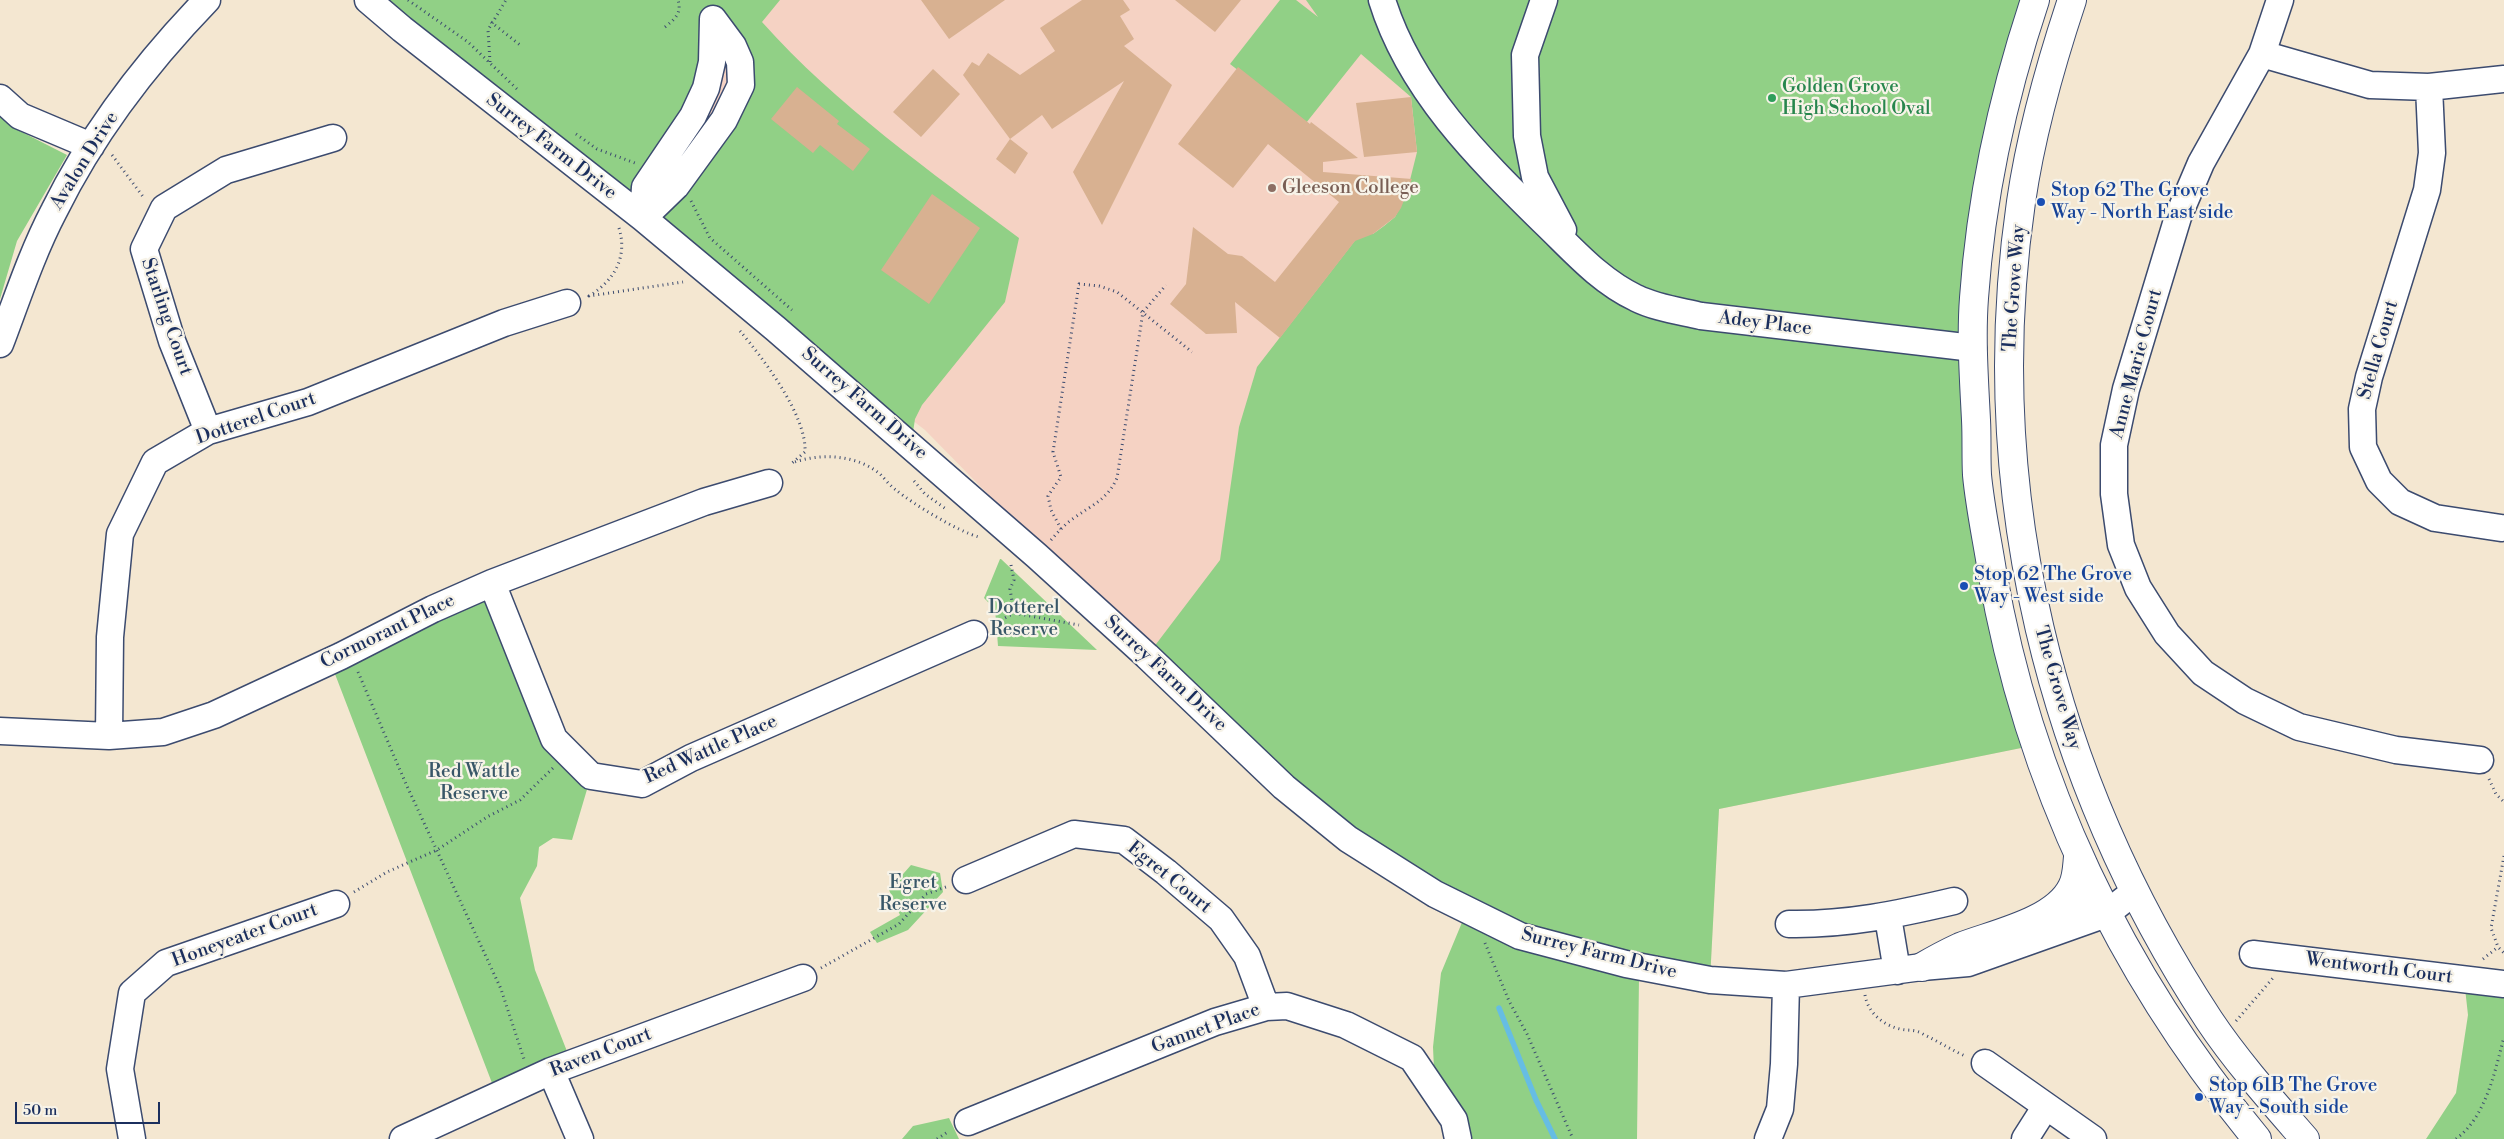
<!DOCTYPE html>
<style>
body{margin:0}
#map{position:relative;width:2504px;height:1139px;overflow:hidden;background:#f4e7d1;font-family:"Libre Bodoni",serif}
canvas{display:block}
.scale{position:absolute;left:15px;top:1102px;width:145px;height:22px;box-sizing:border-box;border:2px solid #1b2f5e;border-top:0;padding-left:6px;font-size:15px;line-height:18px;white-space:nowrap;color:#1b2f5e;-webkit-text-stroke:4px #f7f3e8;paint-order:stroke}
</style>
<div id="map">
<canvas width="2504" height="1139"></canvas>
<div class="scale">50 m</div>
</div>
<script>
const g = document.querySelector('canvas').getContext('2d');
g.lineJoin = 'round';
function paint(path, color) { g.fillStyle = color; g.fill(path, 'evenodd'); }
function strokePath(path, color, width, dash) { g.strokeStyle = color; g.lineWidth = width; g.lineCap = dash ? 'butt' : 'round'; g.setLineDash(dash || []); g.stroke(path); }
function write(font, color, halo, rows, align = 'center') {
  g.font = font + ' "Libre Bodoni",serif'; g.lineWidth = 4.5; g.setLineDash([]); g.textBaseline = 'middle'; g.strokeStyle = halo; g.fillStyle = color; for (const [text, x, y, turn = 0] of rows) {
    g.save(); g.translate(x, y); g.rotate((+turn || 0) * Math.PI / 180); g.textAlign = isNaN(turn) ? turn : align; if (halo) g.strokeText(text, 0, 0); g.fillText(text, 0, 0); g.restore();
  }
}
const built = new Path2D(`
 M 374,0 L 2033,0 L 1973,299 L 1976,427 L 2036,745 L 1719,809 L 1710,980 L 1136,645 L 925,430 L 402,29 Z`);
const green = new Path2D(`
 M 368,0 L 780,0 L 762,22 C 837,106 930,171 1019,238 L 1005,302 L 922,405 L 915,419 L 911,445 ZM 733,46 L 740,62 L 676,186 L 693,116 Z
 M 1280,0 L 1296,0 L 1318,17 L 1306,0 L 2035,0 L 1991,167 L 1976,427 L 2036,745 L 1719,809 L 1710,980 L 1520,936 L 1348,839 L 1147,656 L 1220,560 L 1239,427 L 1257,367 L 1360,234 L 1373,234 L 1384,226 L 1395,217 L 1406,196 L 1417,152 L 1411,97 L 1361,54 L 1306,123 L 1230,64 Z
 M 0,113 L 12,127 L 67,155 L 17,241 L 0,299 Z
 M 1000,559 L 1001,559 L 1097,650 L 998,646 L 995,609 L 984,598 Z
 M 492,583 L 554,739 L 591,776 L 572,840 L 553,838 L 539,847 L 537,866 L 520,898 L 535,970 L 572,1064 L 497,1096 L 330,661 Z
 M 911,865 L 940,873 L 943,892 L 908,930 L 877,943 L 870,932 L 900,915 L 889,890 Z
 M 1463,920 L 1639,977 L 1637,1139 L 1458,1139 L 1435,1092 L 1433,1047 L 1441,973 Z
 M 2464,979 L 2504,984 L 2504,1139 L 2426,1139 L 2456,1093 L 2468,1015 Z
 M 949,1118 L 959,1139 L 902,1139 L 913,1126 Z`);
const stream = new Path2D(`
 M 1499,1008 L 1536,1100 L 1555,1139`);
const building = new Path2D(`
 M 921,0 L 1005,0 L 949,39 Z
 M 1082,0 L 1123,0 L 1130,10 L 1120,16 L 1134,39 L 1124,46 L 1172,85 L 1102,225 L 1073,172 L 1124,81 L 1052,129 L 1042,115 L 1010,139 L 963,75 L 972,62 L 979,66 L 988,53 L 1020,75 L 1055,51 L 1040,28 Z
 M 1175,0 L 1241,0 L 1215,32 Z
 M 1238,67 L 1310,124 L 1311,122 L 1358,158 L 1323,162 L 1323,172 L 1412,179 L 1401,208 L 1395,217 L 1373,234 L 1355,241 L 1280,338 L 1235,302 L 1237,333 L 1206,334 L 1170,304 L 1186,284 L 1193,227 L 1228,254 L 1242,256 L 1275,282 L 1339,202 L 1268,144 L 1233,188 L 1178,144 Z
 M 933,69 L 960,94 L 921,137 L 893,112 Z
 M 797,87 L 839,121 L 837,124 L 870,149 L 853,171 L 820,145 L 813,153 L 771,119 Z
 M 1411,97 L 1417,152 L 1364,157 L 1356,103 Z
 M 1010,139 L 1028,153 L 1015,174 L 996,159 Z
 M 932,194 L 980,228 L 929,304 L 881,270 Z`);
const path = new Path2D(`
 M 408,0 L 468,42 L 517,89
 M 491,22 L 520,45
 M 665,27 C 675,19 682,13 678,0
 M 490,62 L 488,30 L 506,0
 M 576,134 L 597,149 L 635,163
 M 112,155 L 144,198
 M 691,201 L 710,238 L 792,310
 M 619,228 C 628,257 614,281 589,296 L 683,282
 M 740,331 C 763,358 807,416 805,452 L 792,463 C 819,453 856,454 880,474 C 885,479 890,486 896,490 C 913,504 959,532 979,537
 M 914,481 L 925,494 L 946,509
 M 1061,529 L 1051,510 L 1048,496 L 1061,477 L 1053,452 L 1079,284 L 1099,286 L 1117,292 L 1192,352
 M 1051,540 C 1058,532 1065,524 1074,518 C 1092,505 1107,500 1117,478 L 1143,312 L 1166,285
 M 1011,565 L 1014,580 L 1010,589 L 1014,613 L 1079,625
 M 992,625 L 1014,613
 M 358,672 L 406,784 L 501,989 L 524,1059
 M 2489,779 L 2496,794 L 2504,802
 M 2504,856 L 2491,928 L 2498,947 L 2504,953
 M 354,892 L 387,872 L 437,850 L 487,817 L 520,800 L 553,768
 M 1485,943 L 1509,1001 L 1527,1034 L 1573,1139
 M 2483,959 L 2498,947
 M 821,968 L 899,924 L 926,894 L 946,887
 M 1865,995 C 1868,1013 1883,1025 1900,1029 C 1908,1031 1915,1029 1923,1034 C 1937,1041 1950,1049 1965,1056
 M 2236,1021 L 2273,978
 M 937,1139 L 949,1131
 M 2456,1139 C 2486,1117 2495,1071 2504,1037`);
const minor = new Path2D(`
 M 368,0 L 402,29 L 643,218 L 776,329 L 1037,556 L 1147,656 L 1284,787 L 1348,839 L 1435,894 L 1520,936 L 1626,964 L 1710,980 L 1786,985 L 1922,967 L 1968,963 L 2106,914 L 2134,892
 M 1382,0 C 1410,91 1480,159 1546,224 C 1574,251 1600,281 1636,298 C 1656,308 1680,311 1701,316 L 1973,348
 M 1544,0 L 1525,55 L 1527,136 L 1535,177 L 1563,230
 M 2280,0 L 2262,54 L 2201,163 L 2178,217 L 2126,389 L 2114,445 L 2114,494 L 2121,545 L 2138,588 L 2167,634 L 2203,673 L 2245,701 L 2299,727 L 2396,750 L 2480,760
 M 713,19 L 733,46 L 740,62 L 741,85 L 724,120 L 676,186 L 643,218 L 645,187 L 693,116 L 706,88 L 712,62 Z
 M 2262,54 L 2370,85 L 2429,87 L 2504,79
 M 2429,87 L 2432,153 L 2427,190 L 2369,377 L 2362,409 L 2363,447 L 2379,481 L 2400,502 L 2435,518 L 2501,528
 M 0,98 L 20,116 L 91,146
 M 0,344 C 17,299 32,253 54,211 C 92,134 147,62 207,0
 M 208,431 L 172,341 L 144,249 L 164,208 L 226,170 L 333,138
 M 492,583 L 554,739 L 591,776 L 642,784 L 691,758 L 974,634
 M 0,731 L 109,736 L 163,732 L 214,715 L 341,656 L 433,609 L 492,583 L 704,502 L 769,483
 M 109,736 L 110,637 L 120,534 L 155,462 L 208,431 L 308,402 L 504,323 L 567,303
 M 966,880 L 1074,834 L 1124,840 L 1166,872 L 1221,919 L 1247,956 L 1266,1007
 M 1888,917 L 1897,971
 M 2044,917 L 2097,896
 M 1789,924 C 1846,925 1899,914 1954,901
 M 2253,954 L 2504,984
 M 1985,1063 L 2093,1139
 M 551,1071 L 580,1139
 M 968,1122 L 1215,1022 L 1266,1007 L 1287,1006 L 1346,1025 L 1412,1058 L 1454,1120 L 1458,1139
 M 132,1139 L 120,1069 L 132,993 L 166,963 L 336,904
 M 403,1139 L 551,1071 L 803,978
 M 1768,1139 L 1780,1109 L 1784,1064 L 1786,985
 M 2025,1139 L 2046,1106`);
const major = new Path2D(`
 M 2035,0 C 2003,96 1981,197 1974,298 C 1971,338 1974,380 1976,420 C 1977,438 1976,457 1977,475 C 1980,507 1987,539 1992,571 C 2028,782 2121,975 2257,1139
 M 2072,0 C 2050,66 2031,133 2021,202 C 1979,490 2050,778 2209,1020 C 2237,1062 2272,1101 2305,1139
 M 1922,967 C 1934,960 1947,953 1960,947 C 1993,934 2055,922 2072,887 C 2077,878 2077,866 2078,857`);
const markers = [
 [1772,98,5,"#2e9e5b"],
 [1272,188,5,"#8d6e63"],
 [2041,202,5,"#1a4fb4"],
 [1964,586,5,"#1a4fb4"],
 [2199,1097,5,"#1a4fb4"]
];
const leisureNames = [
 ["Golden Grove",1782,87],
 ["High School Oval",1782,109]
];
const streetNames = [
 ["Surrey Farm Drive",551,147,38],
 ["Avalon Drive",85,161,-58],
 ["The Grove Way",2015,288,-86],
 ["Starling Court",166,317,71],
 ["Adey Place",1765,324,7],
 ["Stella Court",2379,350,-74],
 ["Anne Marie Court",2137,364,-75],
 ["Surrey Farm Drive",864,404,41],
 ["Dotterel Court",256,419,-19],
 ["Cormorant Place",388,632,-26],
 ["Surrey Farm Drive",1165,674,43],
 ["The Grove Way",2057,688,74],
 ["Red Wattle Place",711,750,-24],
 ["Egret Court",1169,878,39],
 ["Honeyeater Court",245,936,-20],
 ["Surrey Farm Drive",1599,954,14],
 ["Wentworth Court",2379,969,7],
 ["Gannet Place",1206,1029,-20],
 ["Raven Court",601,1053,-21]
];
const educationNames = [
 ["Gleeson College",1282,188]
];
const transitNames = [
 ["Stop 62 The Grove",2051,191],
 ["Way - North East side",2051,213],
 ["Stop 62 The Grove",1974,575],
 ["Way - West side",1974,597],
 ["Stop 61B The Grove",2209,1086],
 ["Way - South side",2209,1108]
];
const parkNames = [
 ["Dotterel",1024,608],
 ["Reserve",1024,630],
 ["Red Wattle",474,772],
 ["Reserve",474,794],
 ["Egret",913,883],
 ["Reserve",913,905]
];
paint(built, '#f5d2c3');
paint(green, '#91d086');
strokePath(stream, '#66bde3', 5.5);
paint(building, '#d8b191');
strokePath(minor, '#3c4b6f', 29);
strokePath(major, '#3c4b6f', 30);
strokePath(path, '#3c4b6f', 3, [1, 4]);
strokePath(minor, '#fff', 26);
strokePath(major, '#fff', 28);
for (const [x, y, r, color] of markers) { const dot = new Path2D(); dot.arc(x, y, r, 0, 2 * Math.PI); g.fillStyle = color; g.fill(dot); strokePath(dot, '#f7f3e8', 2); }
write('19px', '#27864d', '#f7f3e8', leisureNames, 'left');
write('19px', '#1b2f5e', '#f7f3e8', streetNames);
write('19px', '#785e54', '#f7f3e8', educationNames, 'left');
write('19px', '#164399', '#f7f3e8', transitNames, 'left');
write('19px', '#385768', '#f7f3e8', parkNames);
</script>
